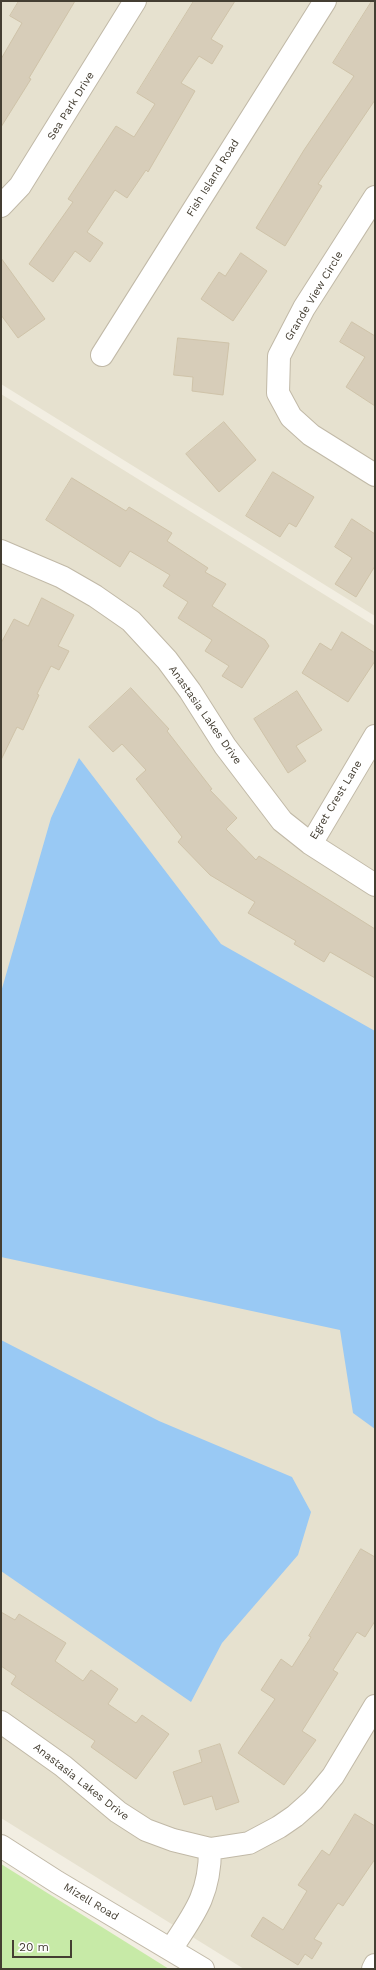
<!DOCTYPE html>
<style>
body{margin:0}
#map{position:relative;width:376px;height:1970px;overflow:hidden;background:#f2eee2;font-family:"Work Sans",sans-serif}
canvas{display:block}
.frame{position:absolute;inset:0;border:2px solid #443e32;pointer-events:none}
.scale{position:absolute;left:12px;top:1940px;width:60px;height:18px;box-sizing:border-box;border:2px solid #443e32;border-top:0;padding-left:5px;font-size:12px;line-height:14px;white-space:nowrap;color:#443e32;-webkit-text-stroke:3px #fff;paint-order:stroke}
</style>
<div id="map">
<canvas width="376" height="1970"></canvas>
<div class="frame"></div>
<div class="scale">20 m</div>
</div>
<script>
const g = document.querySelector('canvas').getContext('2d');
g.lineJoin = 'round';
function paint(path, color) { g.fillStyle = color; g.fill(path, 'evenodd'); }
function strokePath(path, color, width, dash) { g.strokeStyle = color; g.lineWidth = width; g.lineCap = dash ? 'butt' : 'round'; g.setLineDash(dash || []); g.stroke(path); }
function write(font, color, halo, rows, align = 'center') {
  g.font = font + ' "Work Sans",sans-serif'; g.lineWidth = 3; g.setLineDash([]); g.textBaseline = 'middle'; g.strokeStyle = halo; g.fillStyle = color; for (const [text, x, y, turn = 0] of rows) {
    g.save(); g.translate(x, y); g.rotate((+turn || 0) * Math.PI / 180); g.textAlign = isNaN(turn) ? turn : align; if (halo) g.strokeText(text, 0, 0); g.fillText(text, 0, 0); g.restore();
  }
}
const residential = new Path2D(`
 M 1,1 L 375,1 L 375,616 L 1,384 Z
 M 1,394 L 375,626 L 375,1969 L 244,1969 L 1,1818 Z`);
const green = new Path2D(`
 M 1,1864 L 169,1969 L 1,1969 Z`);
const water = new Path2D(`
 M 79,758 L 221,944 L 375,1031 L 375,1429 L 353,1413 L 340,1330 L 1,1257 L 1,992 L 51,818 Z
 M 1,1340 L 159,1421 L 292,1477 L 311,1512 L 298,1555 L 222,1643 L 191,1702 L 1,1571 Z`);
const building = new Path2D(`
 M 19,1 L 75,1 L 29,78 L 31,79 L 1,127 L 1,59 L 22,23 L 10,16 Z
 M 194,1 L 235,1 L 211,39 L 223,46 L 212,64 L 199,56 L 181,83 L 195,91 L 148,172 L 146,170 L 127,198 L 115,190 L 87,232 L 103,243 L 90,262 L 75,251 L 53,282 L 29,264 L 73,202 L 68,199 L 116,126 L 134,137 L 155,104 L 137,93 Z
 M 372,1 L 375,1 L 375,100 L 318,184 L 322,186 L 285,246 L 256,228 L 304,150 L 354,76 L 333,63 Z
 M 241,253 L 267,271 L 233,321 L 201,299 L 219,272 L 225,276 Z
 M 1,258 L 45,319 L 18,338 L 1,315 Z
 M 352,322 L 375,336 L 375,406 L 346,387 L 365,357 L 340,342 Z
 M 178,338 L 229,343 L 223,395 L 192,391 L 193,377 L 174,375 Z
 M 224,422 L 256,460 L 219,492 L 186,454 Z
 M 273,472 L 314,497 L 296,527 L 289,523 L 280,537 L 246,516 Z
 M 72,478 L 126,511 L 129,507 L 172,533 L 167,541 L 208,568 L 205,572 L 226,584 L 212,606 L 265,640 L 269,646 L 242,688 L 222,676 L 229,666 L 205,651 L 212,640 L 178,618 L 188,602 L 163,586 L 170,575 L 130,551 L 120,567 L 46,520 Z
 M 352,519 L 375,534 L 375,566 L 356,597 L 335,584 L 352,558 L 335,547 Z
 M 42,598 L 74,615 L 58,646 L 69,651 L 59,670 L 51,666 L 37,694 L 39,695 L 23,730 L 17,727 L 1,760 L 1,643 L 14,619 L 28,626 Z
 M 342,632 L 375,653 L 375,661 L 348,702 L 302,673 L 320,643 L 331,650 Z
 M 131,688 L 169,729 L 167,731 L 212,789 L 210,790 L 237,818 L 226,829 L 256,860 L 259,856 L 375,929 L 375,978 L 330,952 L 324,962 L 294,944 L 296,941 L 248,913 L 255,902 L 210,875 L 178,842 L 182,837 L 136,779 L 146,770 L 122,744 L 113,752 L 89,727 Z
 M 297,691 L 322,730 L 296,746 L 306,761 L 288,773 L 254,719 Z
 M 361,1549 L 375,1557 L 375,1621 L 365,1637 L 357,1632 L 333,1670 L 338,1673 L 302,1731 L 316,1740 L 284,1785 L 238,1753 L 275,1699 L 261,1690 L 281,1659 L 292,1667 L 311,1637 L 309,1636 Z
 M 1,1612 L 15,1620 L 19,1614 L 66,1643 L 55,1661 L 83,1681 L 91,1670 L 118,1689 L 108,1704 L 136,1723 L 142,1715 L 169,1734 L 136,1779 L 91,1747 L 95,1741 L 11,1684 L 16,1676 L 1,1666 Z
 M 220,1744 L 239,1802 L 216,1810 L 212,1796 L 184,1805 L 173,1772 L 202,1762 L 199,1751 Z
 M 355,1814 L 375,1826 L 375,1859 L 343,1906 L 338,1903 L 314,1939 L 322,1943 L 312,1959 L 305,1954 L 298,1965 L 251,1936 L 263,1917 L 283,1930 L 307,1891 L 298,1885 L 322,1850 L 329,1855 Z`);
const minor = new Path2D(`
 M 375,197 L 304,308 L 279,356 L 278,393 L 291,417 L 311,435 L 375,475
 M 1,206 L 20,186 L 135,1
 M 102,355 L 325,1
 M 1,551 L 62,577 L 95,596 L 131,621 L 167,660 L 190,691 L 225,746 L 282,821 L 311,844 L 375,885
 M 311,844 L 375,736
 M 1,1722 L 63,1766 L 118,1812 L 146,1830 L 173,1840 L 210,1849 L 249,1843 L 279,1827 L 295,1816 L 313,1800 L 333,1776 L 375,1706
 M 1,1846 L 57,1882 L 203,1969
 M 171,1949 C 195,1913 210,1894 210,1849
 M 373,1969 L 375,1965`);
const streetNames = [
 ["Sea Park Drive",71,106,-58],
 ["Fish Island Road",213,178,-58],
 ["Grande View Circle",314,296,-59],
 ["Anastasia Lakes Drive",205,715,55],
 ["Egret Crest Lane",336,800,-59],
 ["Anastasia Lakes Drive",81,1782,38],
 ["Mizell Road",91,1902,31]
];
paint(residential, '#e6e1cf');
paint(green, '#c7eaa7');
paint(water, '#99c9f4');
paint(building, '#d7cdb9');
strokePath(building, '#cfc3a9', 1);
strokePath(minor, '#c1b9a7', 24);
strokePath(minor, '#fff', 22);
write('11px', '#443e32', '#fff', streetNames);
</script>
